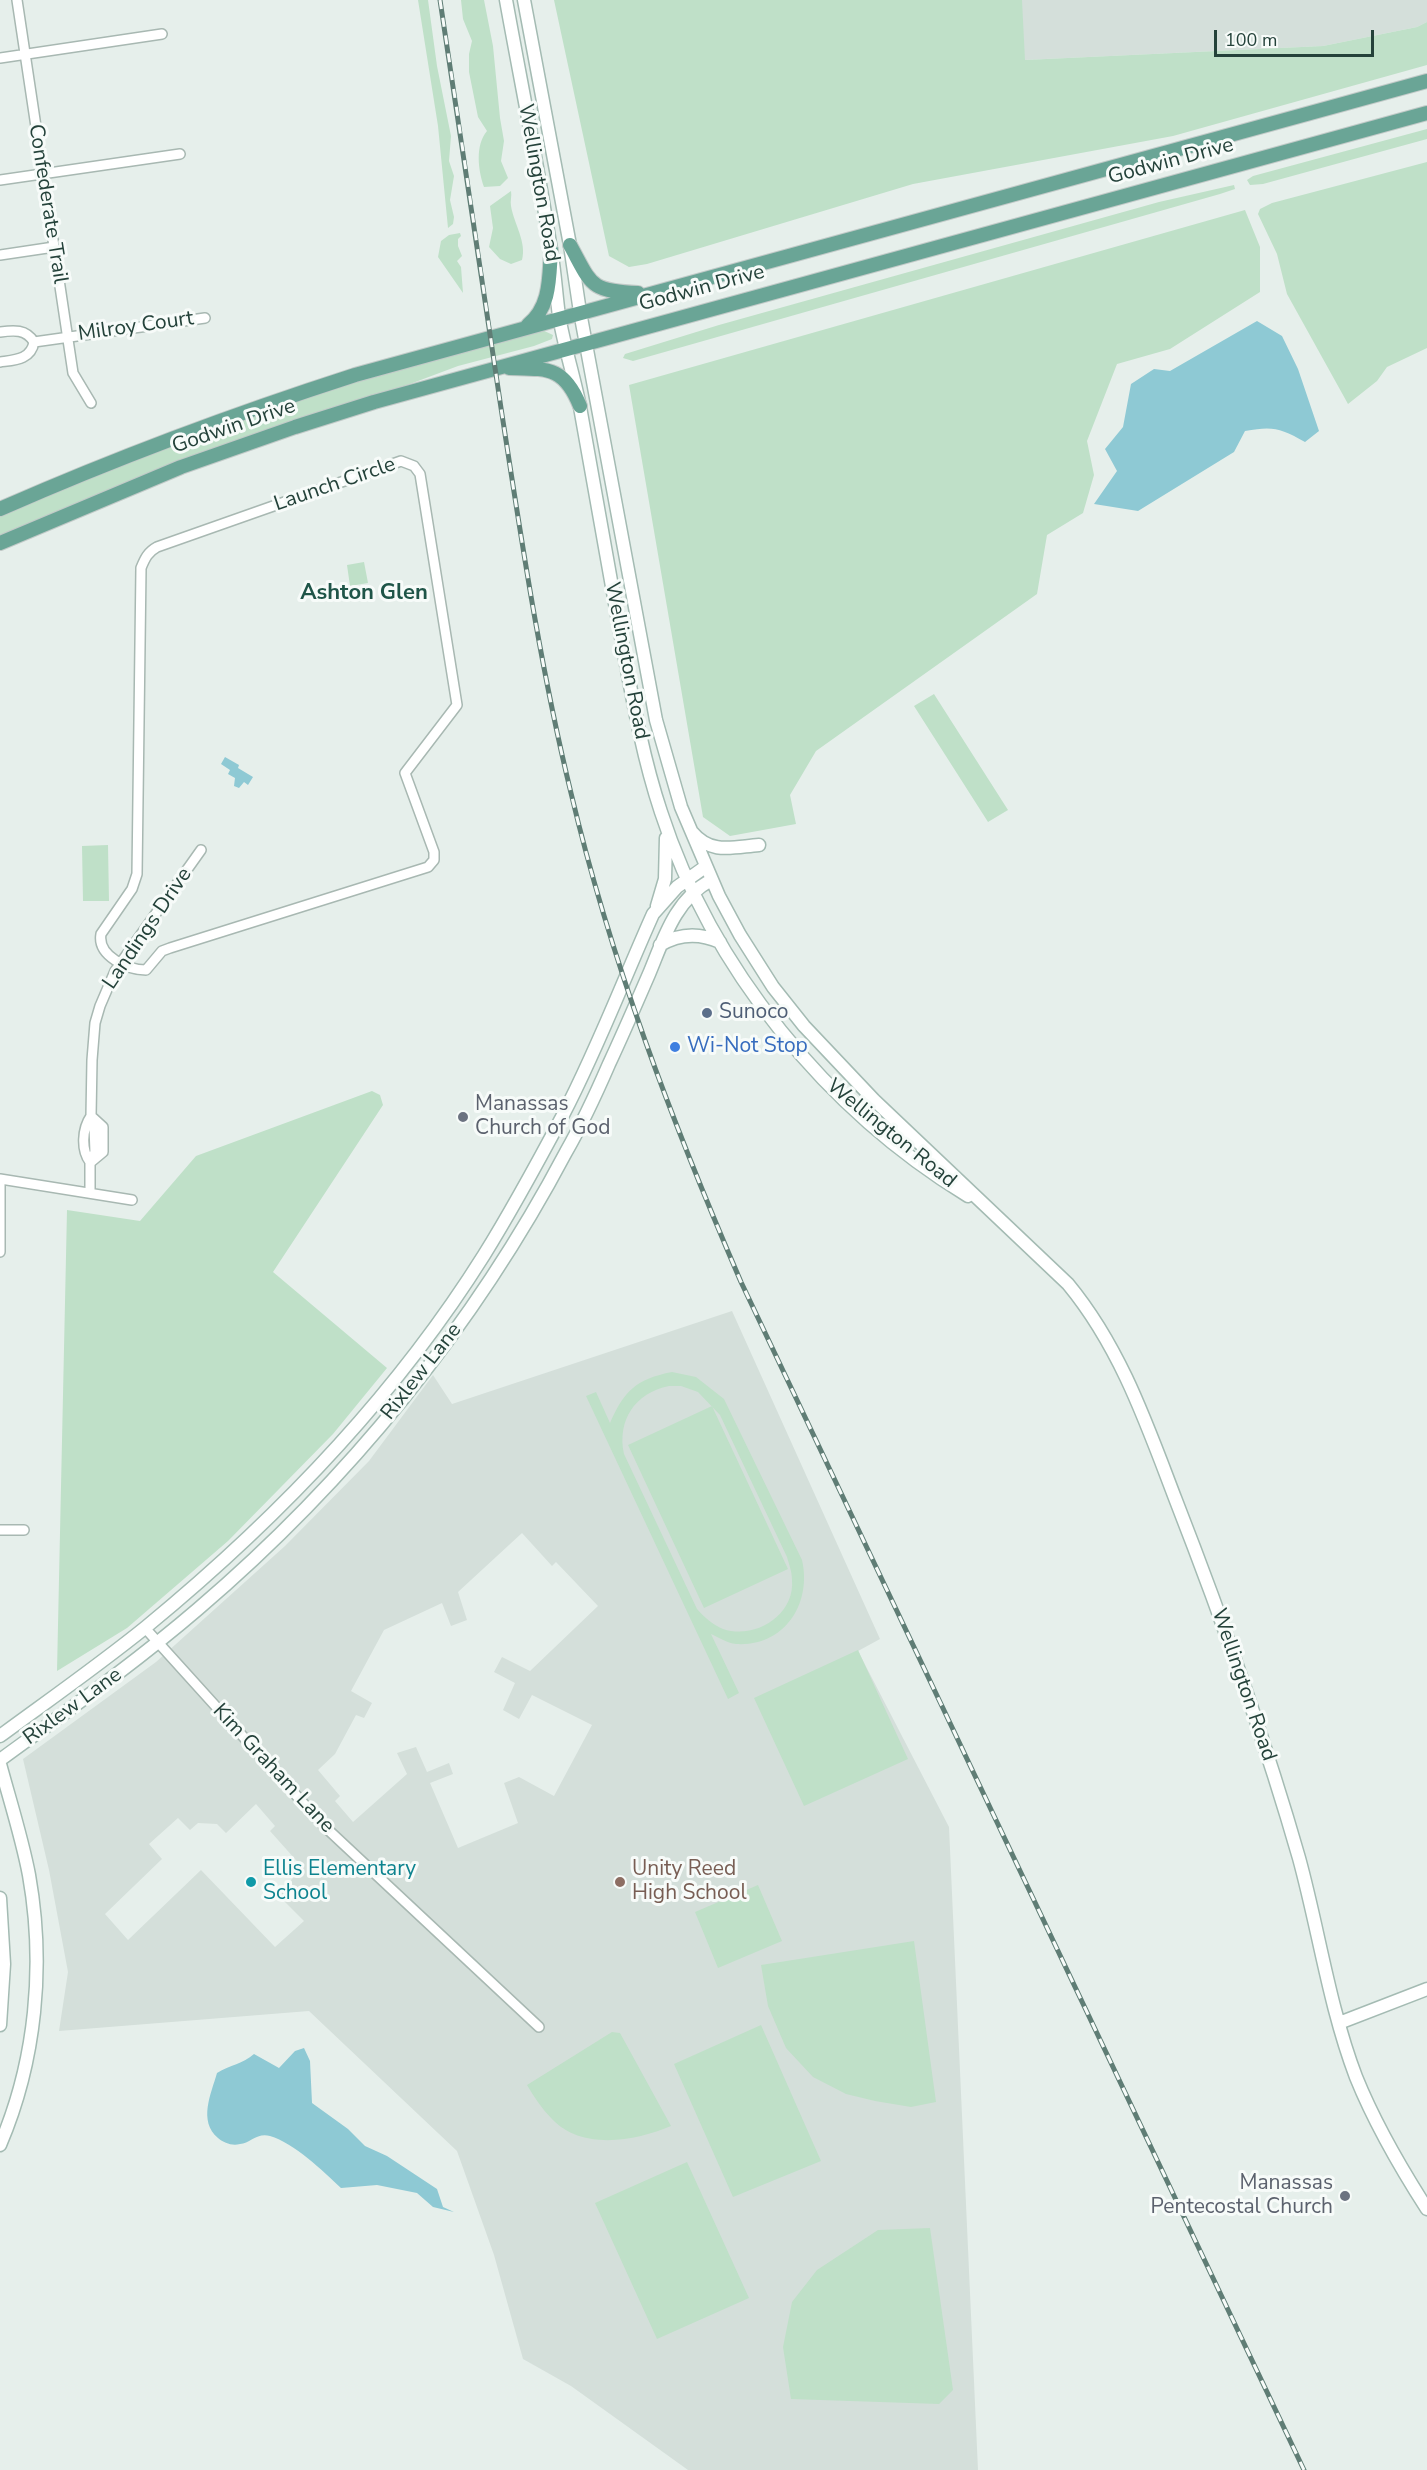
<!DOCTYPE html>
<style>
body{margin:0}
#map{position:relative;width:1427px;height:2470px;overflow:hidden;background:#e6efeb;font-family:"Nunito Sans",sans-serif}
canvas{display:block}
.scale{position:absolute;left:1214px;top:30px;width:160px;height:27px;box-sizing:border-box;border:3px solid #24423a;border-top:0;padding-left:8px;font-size:18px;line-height:21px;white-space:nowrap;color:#24423a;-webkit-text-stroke:4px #f7fbf9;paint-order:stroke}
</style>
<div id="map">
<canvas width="1427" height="2470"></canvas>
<div class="scale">100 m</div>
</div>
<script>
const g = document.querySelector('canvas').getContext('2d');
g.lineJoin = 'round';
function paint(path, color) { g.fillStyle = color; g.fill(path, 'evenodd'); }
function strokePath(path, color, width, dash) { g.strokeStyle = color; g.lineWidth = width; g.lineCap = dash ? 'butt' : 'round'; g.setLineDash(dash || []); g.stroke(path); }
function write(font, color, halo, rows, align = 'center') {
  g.font = font + ' "Nunito Sans",sans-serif'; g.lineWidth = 6; g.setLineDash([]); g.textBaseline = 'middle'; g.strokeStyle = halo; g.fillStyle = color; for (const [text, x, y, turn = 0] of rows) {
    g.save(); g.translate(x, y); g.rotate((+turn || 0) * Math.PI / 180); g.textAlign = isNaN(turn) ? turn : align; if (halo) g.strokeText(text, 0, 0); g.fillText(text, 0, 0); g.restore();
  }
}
const built = new Path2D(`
 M 649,0 L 1427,0 L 1427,22 L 1417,27 L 1323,46 L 1025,60 Z
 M 732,1311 L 880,1639 L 858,1651 L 949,1827 L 978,2470 L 688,2470 L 571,2386 L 523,2359 L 494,2255 L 457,2151 L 309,2011 L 59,2031 L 68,1972 L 49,1870 L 23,1759 L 156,1662 L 285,1546 L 369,1461 L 433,1375 L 452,1404 ZM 522,1533 L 552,1566 L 556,1562 L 598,1606 L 530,1671 L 502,1657 L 494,1672 L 515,1683 L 503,1710 L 519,1719 L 532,1695 L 592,1725 L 554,1796 L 519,1777 L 504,1783 L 518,1823 L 458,1848 L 430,1783 L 453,1774 L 449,1763 L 427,1772 L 416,1747 L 397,1753 L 407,1774 L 353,1822 L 335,1801 L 340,1796 L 318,1770 L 335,1754 L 356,1715 L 364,1718 L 372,1703 L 351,1691 L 384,1630 L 442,1603 L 451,1626 L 467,1620 L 458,1592 ZM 256,1804 L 275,1826 L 270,1831 L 303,1868 L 277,1894 L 304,1921 L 275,1947 L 201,1870 L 128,1940 L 105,1914 L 162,1859 L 149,1844 L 178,1818 L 190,1830 L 198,1823 L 217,1824 L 226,1833 Z`);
const green = new Path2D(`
 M 418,0 L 428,0 L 437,66 L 451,136 L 449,161 L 454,176 L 450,200 L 454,217 L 453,224 L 448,228 L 438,126 Z
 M 461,0 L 484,0 L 493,46 L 500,118 L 504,141 L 501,161 L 508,178 L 500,186 L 484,187 C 478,170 475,145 487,131 L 478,117 L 469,72 L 469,54 L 472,41 L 463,19 Z
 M 554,0 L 1022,0 L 1025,60 L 1323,46 L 1417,27 L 1427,22 L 1427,65 L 1173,136 L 913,184 L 647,264 L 629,267 L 609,256 Z
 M 1427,129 L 1427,139 L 1263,184 L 1250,185 L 1247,180 L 1253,176 Z
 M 1427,162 L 1427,348 L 1387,367 L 1377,381 L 1348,404 L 1287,294 L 1277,254 L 1258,214 L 1260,209 L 1272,203 Z
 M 1234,185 L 1235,189 L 1220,194 L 633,361 L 623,358 L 625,354 L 719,325 L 1159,202 Z
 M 511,191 C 512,196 510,201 511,206 C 514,224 527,242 522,260 L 511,264 L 500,259 L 489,247 L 493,228 L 490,206 Z
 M 1245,210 L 1260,247 L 1260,292 L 1170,349 L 1117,364 L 1087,441 L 1094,475 L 1083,513 L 1047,535 L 1037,594 L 816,751 L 790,795 L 796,824 L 730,836 L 703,817 L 629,385 Z
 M 460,233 L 461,236 L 458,239 L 458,246 L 462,256 L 457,261 L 461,267 L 463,293 L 438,257 L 441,241 L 449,235 Z
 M 540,329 L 553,335 L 552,339 L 534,346 L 458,366 L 402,387 L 181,460 L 0,536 L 0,515 L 152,451 L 303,398 L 374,375 Z
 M 364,562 L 368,583 L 350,586 L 347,565 Z
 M 934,694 L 1008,810 L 988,822 L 914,706 Z
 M 108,845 L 109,901 L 83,901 L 82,846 Z
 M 372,1091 L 380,1095 L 383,1105 L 273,1272 L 387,1368 L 333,1434 L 228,1541 L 127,1628 L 57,1671 L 67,1210 L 140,1221 L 196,1156 Z
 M 672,1372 L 696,1377 L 724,1399 L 802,1560 C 812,1603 785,1647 736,1644 C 727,1643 718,1637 711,1634 L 739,1693 L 728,1699 L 586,1396 L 596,1392 L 610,1423 C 624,1391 636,1379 672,1372 ZM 669,1386 L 681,1386 L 698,1392 L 720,1415 L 787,1557 C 789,1564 792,1572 792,1580 C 795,1615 755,1640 723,1629 C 713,1625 704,1617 697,1609 L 624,1454 C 617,1420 635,1393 669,1386 Z
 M 712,1406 L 788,1569 L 704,1608 L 628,1445 Z
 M 858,1650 L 908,1759 L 804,1806 L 754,1698 Z
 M 758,1885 L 782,1941 L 718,1968 L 695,1912 Z
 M 914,1941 L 936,2102 L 911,2107 L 875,2101 L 846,2094 L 813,2077 L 786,2048 L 768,2006 L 761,1965 Z
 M 761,2025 L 821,2161 L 733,2197 L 674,2064 Z
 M 612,2032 L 620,2033 L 671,2126 C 636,2141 582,2151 552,2119 C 542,2109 534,2097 527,2085 Z
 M 687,2162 L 749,2298 L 657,2339 L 595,2203 Z
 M 930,2228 L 953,2390 L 939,2404 L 791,2399 L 783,2347 L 792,2302 L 817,2270 L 878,2230 Z`);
const water = new Path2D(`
 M 1257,321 L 1282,336 L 1298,369 L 1319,431 L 1305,442 C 1280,428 1273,426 1245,431 L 1234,452 L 1138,511 L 1094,504 L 1117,471 L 1105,449 L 1123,427 L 1131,384 L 1154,369 L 1170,371 Z
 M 225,757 L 239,765 L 238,768 L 253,777 L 248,785 L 244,782 L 239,788 L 234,786 L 235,778 L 228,774 L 230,770 L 221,764 Z
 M 304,2048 L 310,2061 L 312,2103 L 348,2129 L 365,2146 L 387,2156 L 437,2189 L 443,2207 L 454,2212 L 433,2207 L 417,2193 L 377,2185 L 341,2188 C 323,2171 294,2143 270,2136 C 258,2132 250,2143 240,2144 C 232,2146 224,2143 218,2138 C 198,2121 211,2094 217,2073 C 230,2065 243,2064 254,2054 L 279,2068 L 295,2051 Z`);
const street = new Path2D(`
 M 17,0 L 73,373 L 91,403
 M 0,58 L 162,34
 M 0,180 L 180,154
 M 0,255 L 54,247
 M 0,332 C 14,330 26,329 34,342
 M 34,342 L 205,318
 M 0,362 C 14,360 31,360 34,342
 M 401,461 L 414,466 L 420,474 L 457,705 L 405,773 L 434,852 L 434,860 L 428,867 L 170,948 L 162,951 L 146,970 C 128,970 97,956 101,934 L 132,889 L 137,874 L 141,568 C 145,558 148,552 157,547 Z
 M 90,1162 C 81,1150 82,1129 91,1116
 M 91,1162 L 103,1152 L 103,1127 L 91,1116
 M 0,1179 L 132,1200
 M 90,1193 L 90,1162 L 95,1152 L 94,1127 L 91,1116 L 92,1060 L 95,1023 L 100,1006 L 115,971 L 201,850
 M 0,1252 L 0,1179
 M 0,1530 L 24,1530
 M 145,1628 L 323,1825 L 539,2027`);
const secondary = new Path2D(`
 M 506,0 C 521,83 538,166 551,250 C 555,272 556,294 559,316 C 564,346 574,376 580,407 C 594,483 607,560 621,637 C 632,696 642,755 661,812 C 712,969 827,1110 968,1196
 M 524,0 L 570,245 L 580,312 L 656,720 L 681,807 L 719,896 L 740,935 L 773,987 L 804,1026 L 874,1100 L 1068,1284 C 1120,1347 1146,1422 1175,1498 C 1221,1616 1264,1736 1299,1858 C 1319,1931 1329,2006 1356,2077 C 1375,2124 1400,2167 1427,2209
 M 692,832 C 711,855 733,847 759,845
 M 657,906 L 665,879 L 666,838
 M 660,945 C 680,933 700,933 720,942
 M 0,1736 C 49,1700 99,1665 146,1627 C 275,1521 395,1397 484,1255 C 512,1210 538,1162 563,1115 C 597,1050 623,981 653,914 L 677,887 L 705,867
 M 0,1760 C 67,1711 135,1663 198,1609 C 348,1481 474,1326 566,1152 C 582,1124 596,1094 609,1064 C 623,1034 636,1004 649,974 C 664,938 675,900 711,880
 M 0,1764 C 10,1801 22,1838 29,1875 C 45,1965 36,2061 0,2145
 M 0,1898 L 4,1964 L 0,2025
 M 1339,2023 L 1427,1989`);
const primary = new Path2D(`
 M 570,245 C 592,285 589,291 638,293
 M 528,325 C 551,306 549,278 551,250
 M 509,368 C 547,369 564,366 580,406
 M 0,509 C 116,458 234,414 355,375 L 1427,81
 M 0,543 L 181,467 L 295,427 L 374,402 L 1427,113`);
const rail = new Path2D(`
 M 440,0 C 461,136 481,272 501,408 C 521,537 540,666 571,793 C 611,962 673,1124 741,1282 L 1304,2470`);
const markers = [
 [707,1013,6,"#5c6f8a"],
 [675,1047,6,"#3f7fe0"],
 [463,1117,6,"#6b7280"],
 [251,1882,6,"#0f9aa8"],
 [620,1882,6,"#8d6e63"],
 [1345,2196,6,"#6b7280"]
];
const streetNames = [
 ["Godwin Drive",1171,162,-15],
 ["Wellington Road",538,183,80],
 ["Confederate Trail",47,204,81],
 ["Godwin Drive",702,289,-15],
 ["Milroy Court",136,327,-8],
 ["Godwin Drive",234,427,-19],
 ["Launch Circle",335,485,-19],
 ["Wellington Road",626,661,79],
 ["Landings Drive",148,929,-56],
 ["Wellington Road",891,1134,39],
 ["Rixlew Lane",422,1372,-52],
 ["Wellington Road",1243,1685,71],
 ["Rixlew Lane",73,1707,-36],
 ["Kim Graham Lane",273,1769,47]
];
const serviceNames = [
 ["Sunoco",719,1013]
];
const shopNames = [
 ["Wi-Not Stop",687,1047]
];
const worshipNames = [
 ["Manassas",475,1105],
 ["Church of God",475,1129],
 ["Manassas",1333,2184,"right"],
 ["Pentecostal Church",1333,2208,"right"]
];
const cultureNames = [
 ["Ellis Elementary",263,1870],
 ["School",263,1894]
];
const educationNames = [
 ["Unity Reed",632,1870],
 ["High School",632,1894]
];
const neighbourhoodNames = [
 ["Ashton Glen",364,594]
];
paint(built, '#d4dfda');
paint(green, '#bfe0c8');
paint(water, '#8ec9d4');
strokePath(street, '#a8b8b2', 12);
strokePath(secondary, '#a4bbb3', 15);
strokePath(primary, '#c2cac8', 16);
strokePath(street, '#fff', 9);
strokePath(secondary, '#fff', 12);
strokePath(primary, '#6aa596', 14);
strokePath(rail, '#5f7d75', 5);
strokePath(rail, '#f7fbf9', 3, [9]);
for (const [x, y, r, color] of markers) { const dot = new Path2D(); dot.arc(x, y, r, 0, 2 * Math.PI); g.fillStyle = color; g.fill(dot); strokePath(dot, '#f7fbf9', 2); }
write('21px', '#24423a', '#f7fbf9', streetNames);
write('21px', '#4e5e75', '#f7fbf9', serviceNames, 'left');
write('21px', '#366cbe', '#f7fbf9', shopNames, 'left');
write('21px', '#5b616d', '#f7fbf9', worshipNames, 'left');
write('21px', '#0d838f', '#f7fbf9', cultureNames, 'left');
write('21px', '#785e54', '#f7fbf9', educationNames, 'left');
write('bold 22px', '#1f5548', '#f7fbf9', neighbourhoodNames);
</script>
